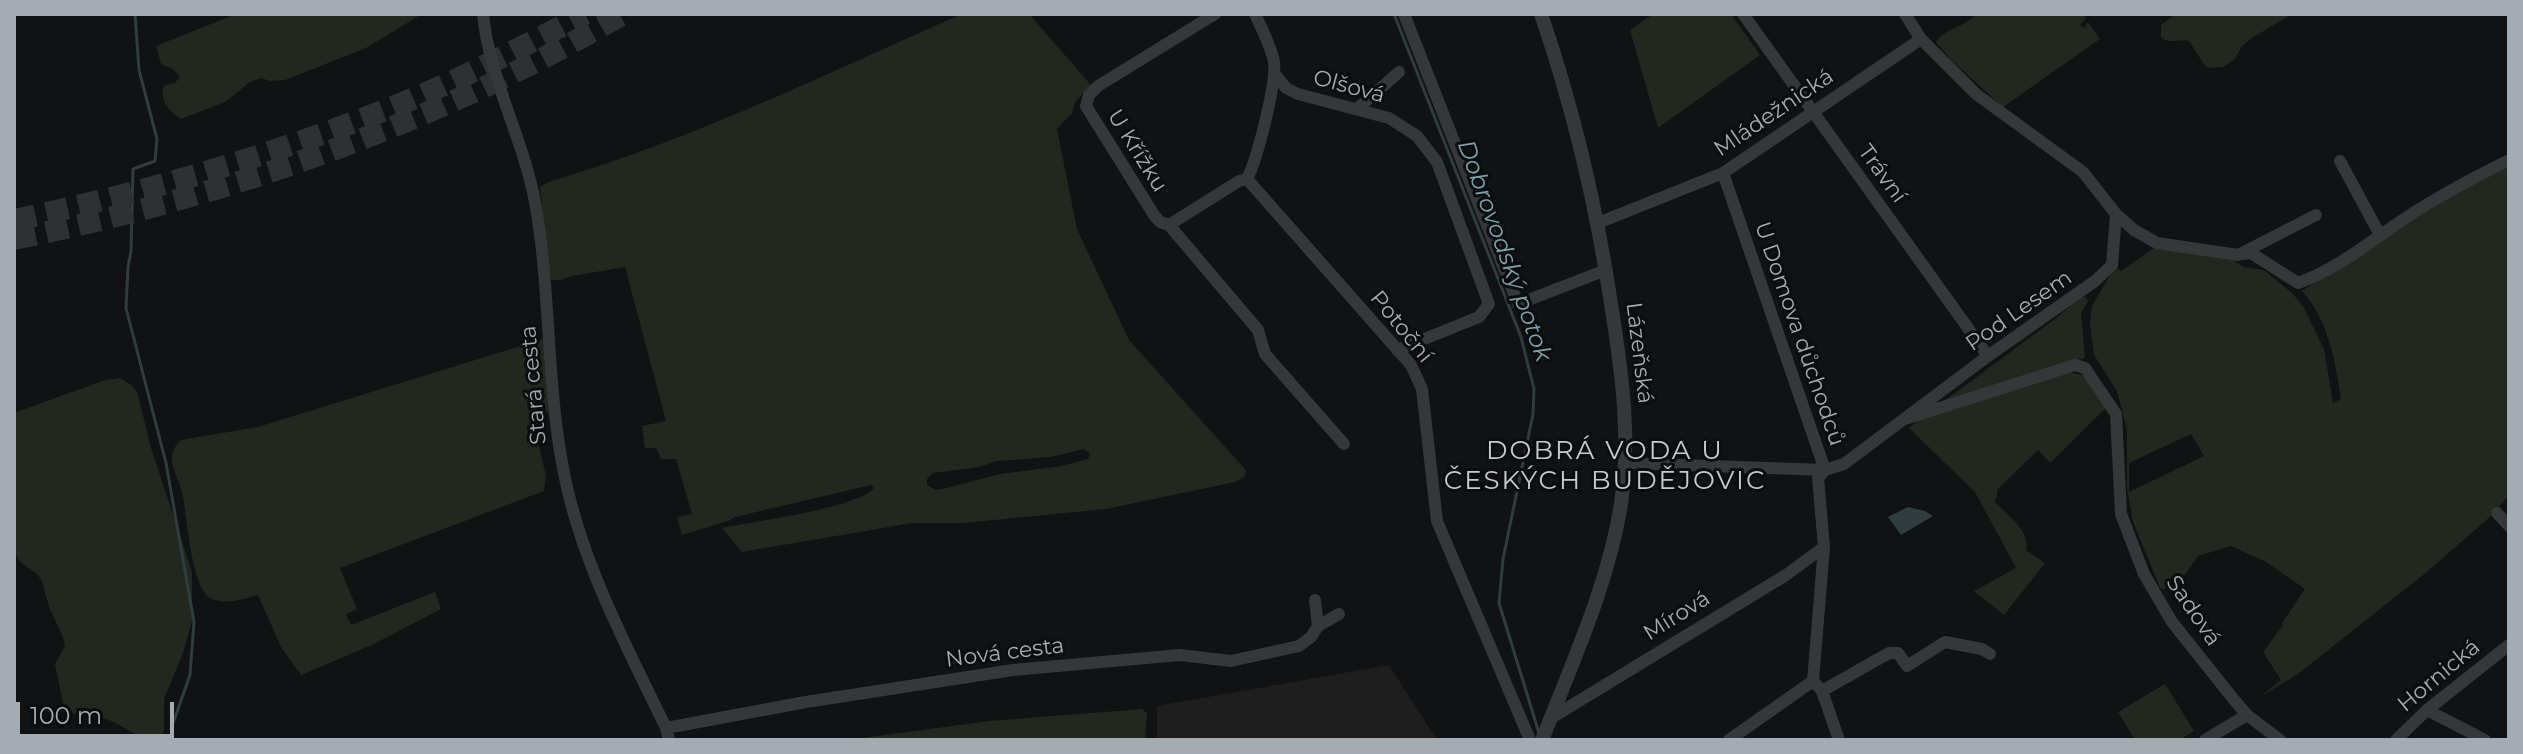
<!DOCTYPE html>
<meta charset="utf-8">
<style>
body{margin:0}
#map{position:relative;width:2523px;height:754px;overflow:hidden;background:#111213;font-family:Montserrat,sans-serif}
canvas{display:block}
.frame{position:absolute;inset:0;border:16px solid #a4acb2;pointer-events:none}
.scale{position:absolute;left:16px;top:702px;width:158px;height:36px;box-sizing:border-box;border:4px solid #a4acb2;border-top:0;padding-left:10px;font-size:24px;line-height:28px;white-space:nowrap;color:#a4acb2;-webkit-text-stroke:6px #0c0d0e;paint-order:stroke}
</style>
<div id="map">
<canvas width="2523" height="754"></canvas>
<div class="frame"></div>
<div class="scale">100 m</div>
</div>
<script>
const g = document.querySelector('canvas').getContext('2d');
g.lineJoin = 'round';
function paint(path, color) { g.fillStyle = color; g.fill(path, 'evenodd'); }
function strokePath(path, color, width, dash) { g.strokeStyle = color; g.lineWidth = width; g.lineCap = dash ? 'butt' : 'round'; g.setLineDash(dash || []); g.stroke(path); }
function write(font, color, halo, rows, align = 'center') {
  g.font = font + ' Montserrat,sans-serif'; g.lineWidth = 6; g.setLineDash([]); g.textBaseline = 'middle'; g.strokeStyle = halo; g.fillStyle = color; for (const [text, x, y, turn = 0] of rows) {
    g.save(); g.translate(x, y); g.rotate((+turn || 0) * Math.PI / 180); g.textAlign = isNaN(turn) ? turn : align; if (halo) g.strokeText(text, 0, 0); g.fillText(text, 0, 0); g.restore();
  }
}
const built = new Path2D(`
 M 1389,665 L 1437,740 L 1157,740 L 1157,706 Z`);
const green = new Path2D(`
 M 236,14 L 422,14 L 366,48 L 285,80 L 270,81 L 261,78 L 250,82 L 225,102 L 181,119 C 169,112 159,99 164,85 L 175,83 L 180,77 L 173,69 L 161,64 L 156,46 Z
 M 962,14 L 1029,14 L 1091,85 L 1075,102 L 1072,113 L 1057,129 L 1077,229 L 1129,340 L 1244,468 L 1246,471 L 1244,477 L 1235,482 L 1106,509 L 964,523 L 912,523 L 742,552 L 722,528 C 751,522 858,508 874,488 L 871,485 L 735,517 L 728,521 L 682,535 L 677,517 L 692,514 L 676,459 L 661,459 L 656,448 L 645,448 L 642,426 L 666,421 L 625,267 L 572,276 L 560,280 L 552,280 L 549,274 L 540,187 L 548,182 C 692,140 825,74 962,14 ZM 1084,449 L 1090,454 L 1088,459 L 1062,466 L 1000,474 L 943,489 L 936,490 L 927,485 L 927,479 L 933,473 L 979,467 L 997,461 L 1051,457 Z
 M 1653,14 L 1731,14 L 1760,55 L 1658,128 L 1630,30 Z
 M 1976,14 L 2083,14 L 2086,18 L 2080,25 L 2084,28 L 2088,22 L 2100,39 L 2003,107 L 1951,60 L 1936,42 C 1944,29 1965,27 1976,14 Z
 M 2176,14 L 2292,14 L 2252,38 L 2242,46 L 2234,60 L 2223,67 L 2209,68 L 2205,66 L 2189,41 C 2179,38 2168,45 2161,37 L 2161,25 Z
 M 2509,163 L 2509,495 L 2491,516 L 2428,571 L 2298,674 L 2260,697 L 2281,680 L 2263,652 L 2283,625 L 2282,623 L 2305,589 L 2266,562 L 2231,546 L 2198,556 L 2179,583 L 2161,590 L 2133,522 L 2127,488 L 2127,430 L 2117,391 L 2094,355 L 2090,324 L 2092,306 L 2115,267 L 2121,271 L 2154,248 L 2232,260 L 2244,267 L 2264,270 L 2292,293 L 2303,306 L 2324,349 L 2333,403 L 2341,399 C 2335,361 2329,321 2302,291 L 2392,230 ZM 2191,434 L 2204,456 L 2129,492 L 2129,463 Z
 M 2081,297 L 2086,297 L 2088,301 L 2081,313 L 2085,358 L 1943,402 L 2055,319 Z
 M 543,339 L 550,410 L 538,418 L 536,433 L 546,476 L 544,491 L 340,568 L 357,609 L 346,614 L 351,625 L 435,592 L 441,609 L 374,644 L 301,675 L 281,647 L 258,595 C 243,599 225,606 210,598 C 191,587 187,514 182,492 C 179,480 171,468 172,456 C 173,449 176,445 181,440 L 258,427 Z
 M 2069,372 L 2090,377 L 2107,407 L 2050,463 L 2038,450 L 1997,490 L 1997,497 L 1994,501 C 2006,514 2031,531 2026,550 L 2045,563 L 2004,615 L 1974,591 L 2016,568 L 1975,492 L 1909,428 L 1920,419 Z
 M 120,378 L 133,386 L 138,395 L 151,448 L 192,572 L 192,621 L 183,653 L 164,699 L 164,731 L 159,740 C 140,740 128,729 111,721 C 98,715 81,718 68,711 L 63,703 L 55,664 L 65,646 L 63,637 L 49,607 L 42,581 L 37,574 L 20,562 L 14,551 L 14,413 L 105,380 Z
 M 2165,684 L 2194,731 L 2179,740 L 2135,740 L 2118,712 Z
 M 1142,709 L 1147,713 L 1145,740 L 847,740 L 990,721 Z`);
const water = new Path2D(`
 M 1908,507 L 1925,511 L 1933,516 L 1901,535 L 1888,517 Z`);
const stream = new Path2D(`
 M 135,14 L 139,70 L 157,139 L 155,161 L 133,169 L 131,251 L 128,267 L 126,308 L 166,463 L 194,622 L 190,675 L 171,729
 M 1394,14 L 1521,337 L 1534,389 L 1533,414 L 1503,559 L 1499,603 L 1539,733`);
const motorwayTunnel = new Path2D(`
 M 14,220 C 150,192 281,153 410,100 C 470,75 527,44 585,14
 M 14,239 C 228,196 435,124 623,14`);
const minor = new Path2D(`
 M 483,14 C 489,78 523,138 535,202 C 551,290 546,380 563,468 C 580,560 626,645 666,728 L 669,740
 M 1215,14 L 1098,86 L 1089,95 L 1086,106 L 1154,215 L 1160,222 L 1169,225 L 1258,330 L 1265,354 L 1344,444
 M 1404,14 L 1518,304 L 1606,270
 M 1743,14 L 1988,356
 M 1905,14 L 1921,39 L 1976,94 L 2083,172 L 2116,214 L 2134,230 L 2157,243 L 2238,255 L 2316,215
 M 1274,73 L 1286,88 L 1298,94 L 1389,118 L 1417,136 L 1437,162 L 1489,304 L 1479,317 L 1397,350
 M 1357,109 L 1399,72
 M 2340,161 L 2380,235
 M 1723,173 L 1825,470
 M 1247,179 L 1411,365 L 1422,389 L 1437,521 L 1530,740
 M 1247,179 C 1257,160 1277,82 1274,62 C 1271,46 1262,29 1255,14
 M 1598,223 L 1723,173 L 1921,39
 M 1169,225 L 1239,181 L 1247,179
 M 2242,254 L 2251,253 L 2298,283 C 2340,268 2373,239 2410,215 C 2442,194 2475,177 2509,160
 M 1908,418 L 2075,365 L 2085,368 L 2116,414 L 2121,514 L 2144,574 L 2172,622 L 2235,701 L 2247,715 L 2280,740
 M 1625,463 L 1825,470 L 1844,464 L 1988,356 L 2095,281 L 2112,265 L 2116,214
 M 1825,470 L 1818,478 L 1824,547 L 1813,681 L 1822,691 L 1839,740
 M 2497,513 L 2509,526
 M 1315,600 L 1318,626
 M 1822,691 L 1889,653 L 1898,653 L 1907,666 L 1945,642 L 1982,649 L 1990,654
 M 2427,710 L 2485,740
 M 1551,718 L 1786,575 L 1824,547
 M 666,728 L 806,702 L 1013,670 L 1180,655 L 1231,661 L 1299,646 L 1311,637 L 1318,626 L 1339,614
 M 1729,740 L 1813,681
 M 2205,740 L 2247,715
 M 2396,740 L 2427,710 L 2509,645`);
const tertiary = new Path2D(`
 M 1541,14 C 1574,110 1597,209 1612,310 C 1622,374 1631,439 1621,504 C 1608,586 1572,663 1542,740`);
const streetNames = [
 ["Olšová",1349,87,15],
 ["Mládežnická",1774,113,-34],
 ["U Křížku",1137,151,58],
 ["Trávní",1882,174,54],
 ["Pod Lesem",2019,311,-35],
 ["Potoční",1401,327,51],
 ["U Domova důchodců",1799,334,71],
 ["Lázeňská",1639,353,83],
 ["Stará cesta",534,385,-95],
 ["Sadová",2193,611,56],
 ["Mírová",1677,616,-32],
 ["Nová cesta",1005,653,-7],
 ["Hornická",2439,676,-40]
];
const waterNames = [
 ["Dobrovodský potok",1504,251,70]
];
const quarterNames = [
 ["DOBRÁ VODA U",1605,451],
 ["ČESKÝCH BUDĚJOVIC",1605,481]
];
paint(built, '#1e1e1f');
paint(green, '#222720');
paint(water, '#303c3e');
strokePath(stream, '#303c3e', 3);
strokePath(motorwayTunnel, '#2e3133', 22, [22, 11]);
strokePath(minor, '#353739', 12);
strokePath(tertiary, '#353739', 14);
write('22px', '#a4acb2', '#0c0d0e', streetNames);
write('italic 24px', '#7fa2a9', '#0c0d0e', waterNames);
g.letterSpacing = '2px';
write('26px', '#c5cace', '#0c0d0e', quarterNames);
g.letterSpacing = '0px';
</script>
